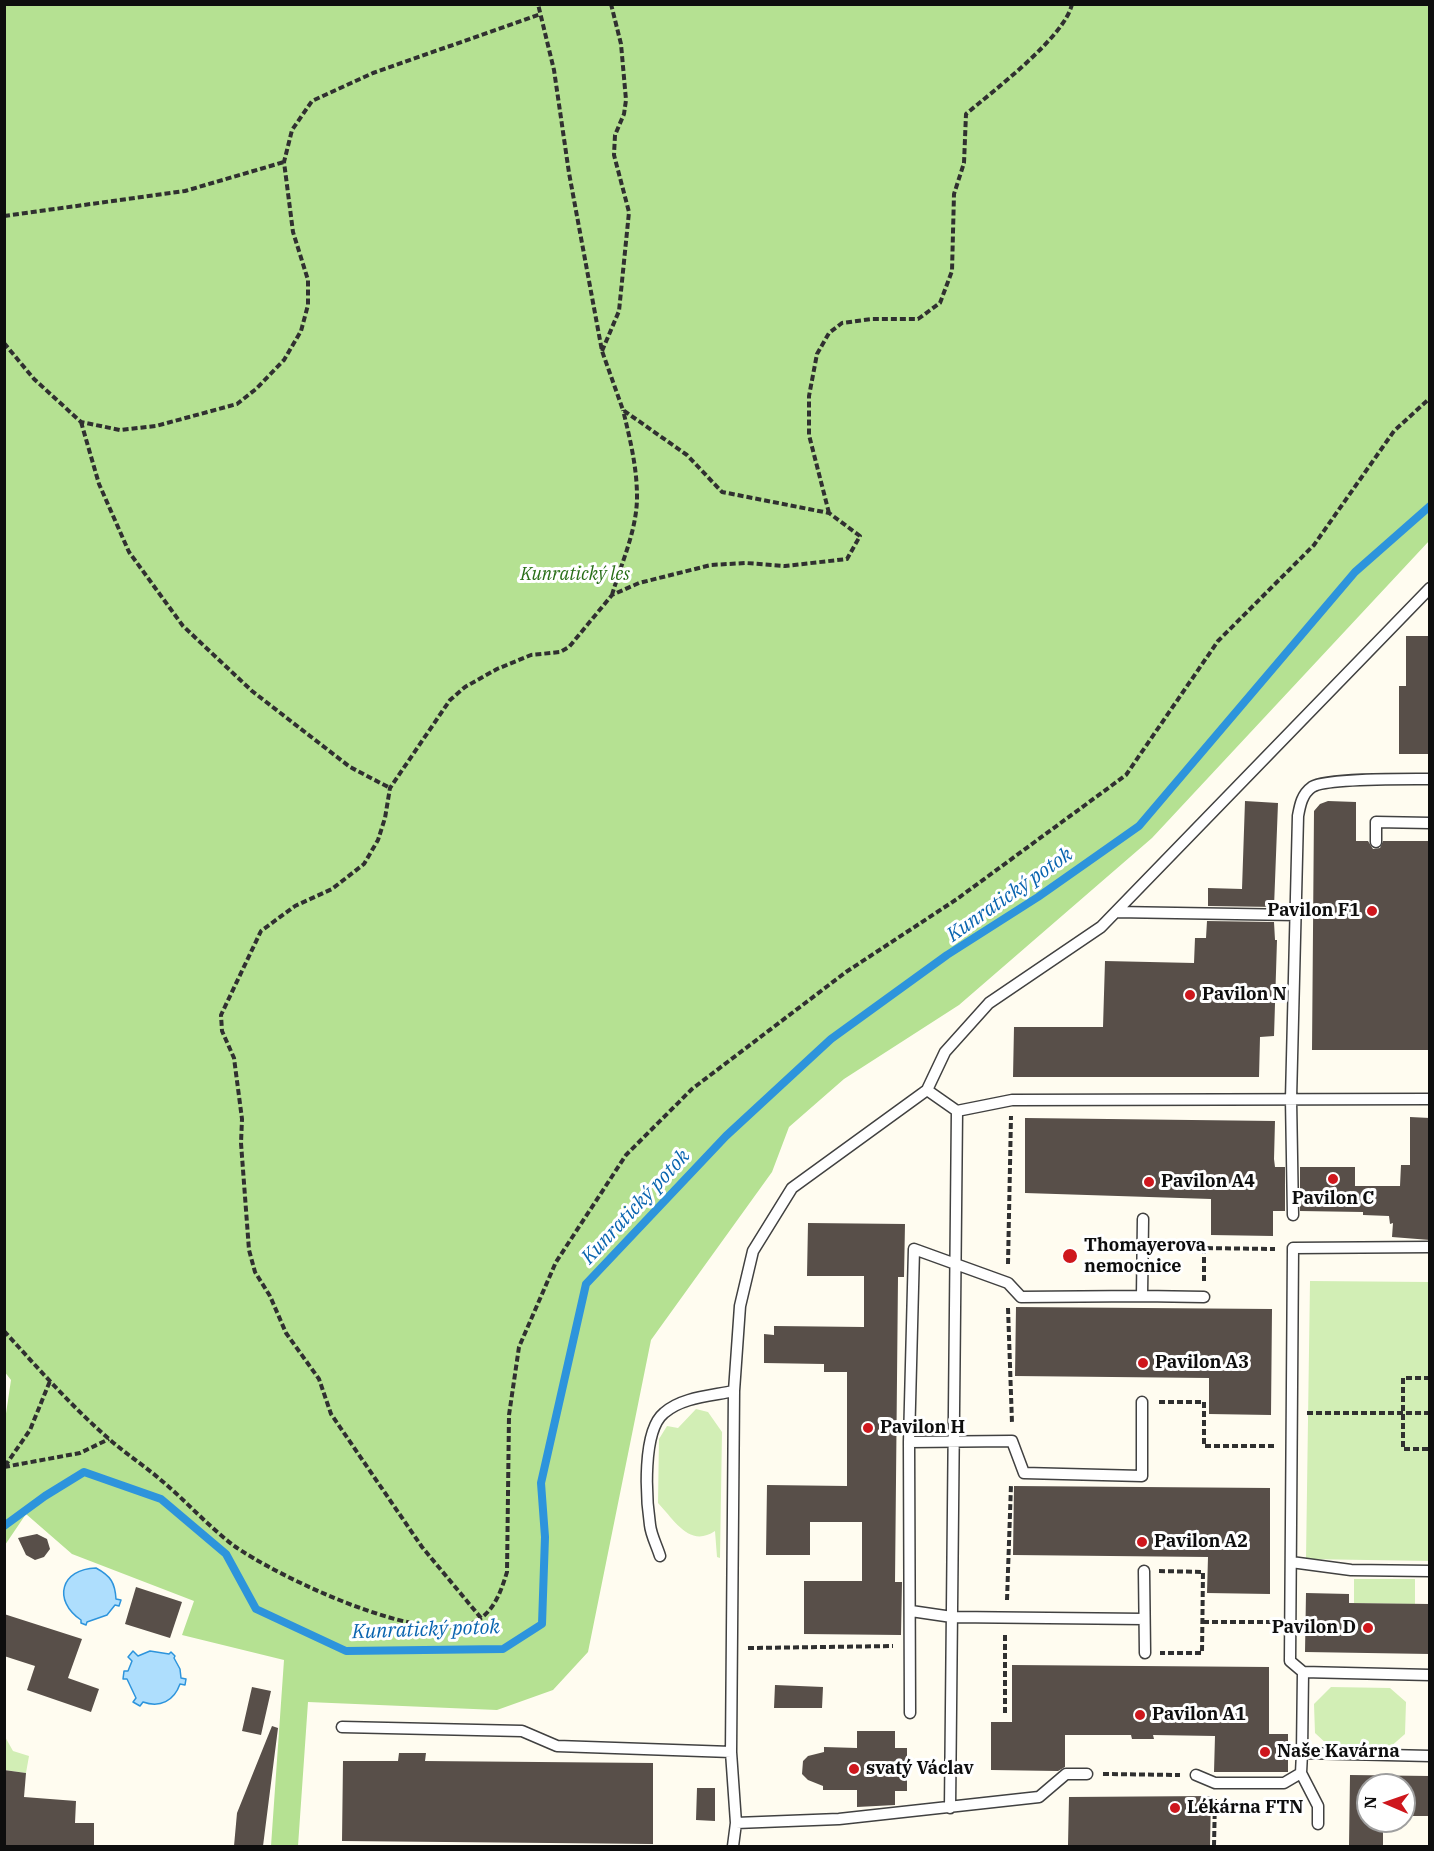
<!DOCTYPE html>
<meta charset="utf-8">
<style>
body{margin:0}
#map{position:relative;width:1434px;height:1851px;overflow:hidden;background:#fffcf0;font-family:"IBM Plex Serif",serif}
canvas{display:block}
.frame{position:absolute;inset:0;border:6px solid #0e0e0e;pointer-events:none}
.north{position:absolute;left:1356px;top:1773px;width:60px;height:60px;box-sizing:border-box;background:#fff;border:2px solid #9f9f9f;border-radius:50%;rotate:272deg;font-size:16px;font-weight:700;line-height:24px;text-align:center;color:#0e0e0e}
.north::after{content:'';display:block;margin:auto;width:21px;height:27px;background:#ce171d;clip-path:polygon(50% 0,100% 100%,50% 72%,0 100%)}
</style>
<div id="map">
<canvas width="1434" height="1851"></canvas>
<div class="frame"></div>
<div class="north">N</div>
</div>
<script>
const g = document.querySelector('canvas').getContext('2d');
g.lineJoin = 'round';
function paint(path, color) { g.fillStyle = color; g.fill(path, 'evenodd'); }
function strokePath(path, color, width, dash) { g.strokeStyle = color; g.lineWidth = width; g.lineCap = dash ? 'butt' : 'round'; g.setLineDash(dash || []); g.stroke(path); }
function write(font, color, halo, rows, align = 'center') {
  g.font = font + ' "IBM Plex Serif",serif'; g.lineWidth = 6; g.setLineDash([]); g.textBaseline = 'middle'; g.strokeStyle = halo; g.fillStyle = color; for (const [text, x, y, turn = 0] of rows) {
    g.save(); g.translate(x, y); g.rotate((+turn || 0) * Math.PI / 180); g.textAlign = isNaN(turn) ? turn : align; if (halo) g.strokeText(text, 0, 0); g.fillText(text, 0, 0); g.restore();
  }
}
const green = new Path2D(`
 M 1310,1281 L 1429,1282 L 1429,1561 L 1306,1559 Z
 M 696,1409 L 708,1412 L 722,1432 L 720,1558 L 717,1557 L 715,1531 C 690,1548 675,1521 658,1503 L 659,1439 L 667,1426 L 678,1428 Z
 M 1354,1579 L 1415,1579 L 1415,1604 L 1354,1603 Z
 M 1331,1687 L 1390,1688 L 1406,1702 L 1405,1734 L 1389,1748 L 1329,1746 L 1315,1733 L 1314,1704 Z
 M 4,1735 L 13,1751 L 29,1756 L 26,1773 L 5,1770 Z`);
const forest = new Path2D(`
 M 5,5 L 1429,5 L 1429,541 L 1152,838 L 959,1005 L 844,1079 L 789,1127 L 772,1172 L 651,1340 L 588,1652 L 553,1690 L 497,1710 L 308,1702 L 298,1846 L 271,1846 L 284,1660 L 182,1635 L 194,1601 L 72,1554 L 26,1514 L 5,1545 L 4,1427 L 11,1380 L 4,1371 Z`);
const water = new Path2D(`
 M 96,1568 C 111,1576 115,1583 116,1599 L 121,1600 L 119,1606 L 115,1605 L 107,1615 L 87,1622 L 86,1625 L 81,1623 L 81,1620 C 52,1600 61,1569 96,1568 Z
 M 133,1651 L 138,1656 L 150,1651 L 169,1654 L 171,1652 L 175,1656 L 174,1658 L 180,1669 L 181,1678 L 186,1679 L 185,1685 L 180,1684 C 174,1701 160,1708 143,1702 L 140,1706 L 133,1702 L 136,1698 L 127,1679 L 123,1679 L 124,1671 L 128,1671 L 132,1661 L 128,1657 Z`);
const stream = new Path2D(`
 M 4,1526 L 45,1496 L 84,1472 L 161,1499 L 226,1554 L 256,1609 L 346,1651 L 503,1649 L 542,1624 L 545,1537 L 541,1483 L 586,1284 L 726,1136 L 831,1039 L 947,955 L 1038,897 L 1139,826 L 1355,572 L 1430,506`);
const building = new Path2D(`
 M 1406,636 L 1430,636 L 1430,754 L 1399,754 L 1399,686 L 1406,686 Z
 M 1245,801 L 1278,803 L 1274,907 L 1208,906 L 1208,888 L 1242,889 Z
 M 1328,801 L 1356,802 L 1356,841 L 1368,841 L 1373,849 L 1380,848 L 1383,841 L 1430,841 L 1430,1050 L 1312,1050 L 1314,811 L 1320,804 Z
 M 1207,921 L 1274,922 L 1275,940 L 1277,940 L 1274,1036 L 1260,1037 L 1259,1077 L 1013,1077 L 1014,1027 L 1103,1027 L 1105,961 L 1194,963 L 1195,938 L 1206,938 Z
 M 1410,1117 L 1430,1118 L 1430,1240 L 1392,1237 L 1393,1223 L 1390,1224 L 1389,1216 L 1363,1215 L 1363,1212 L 1300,1211 L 1300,1167 L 1355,1167 L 1355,1186 L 1400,1186 L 1401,1165 L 1410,1165 Z
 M 1025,1118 L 1275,1121 L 1274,1159 L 1275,1167 L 1285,1167 L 1285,1211 L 1273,1211 L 1273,1236 L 1211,1235 L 1211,1199 L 1025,1193 Z
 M 808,1223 L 905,1224 L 904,1277 L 898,1277 L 895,1582 L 902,1582 L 901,1635 L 804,1634 L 804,1581 L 862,1581 L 862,1522 L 810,1522 L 810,1555 L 766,1555 L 767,1485 L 847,1486 L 847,1372 L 824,1372 L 824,1364 L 764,1363 L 764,1334 L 774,1335 L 774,1326 L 864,1327 L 864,1276 L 807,1276 Z
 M 1016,1307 L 1272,1309 L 1271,1415 L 1209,1414 L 1209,1378 L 1015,1376 Z
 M 1014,1486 L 1270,1488 L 1270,1594 L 1207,1593 L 1208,1557 L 1013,1555 Z
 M 37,1534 L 47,1539 L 50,1549 L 44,1557 L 35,1560 L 26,1555 L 18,1538 Z
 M 136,1587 L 182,1602 L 170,1638 L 125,1624 Z
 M 1306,1593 L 1349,1594 L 1349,1603 L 1430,1604 L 1430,1654 L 1305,1652 Z
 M 4,1614 L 82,1639 L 68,1678 L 99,1689 L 91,1712 L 27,1690 L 35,1666 L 4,1656 Z
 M 1012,1665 L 1269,1667 L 1269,1734 L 1288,1734 L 1288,1772 L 1214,1772 L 1215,1736 L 1153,1735 L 1154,1739 L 1132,1739 L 1131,1735 L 1065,1735 L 1065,1767 L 1058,1771 L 991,1770 L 991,1722 L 1012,1722 Z
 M 775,1685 L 823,1687 L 822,1708 L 774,1708 Z
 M 252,1687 L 271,1691 L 261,1735 L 242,1731 Z
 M 272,1726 L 278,1728 L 263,1846 L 234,1846 L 237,1813 Z
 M 857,1731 L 895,1731 L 895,1748 L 907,1748 L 907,1791 L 895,1791 L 895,1805 L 857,1807 L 857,1790 L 823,1790 L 823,1786 L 808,1780 L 802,1774 L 803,1761 L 808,1756 L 824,1752 L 824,1747 L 857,1748 Z
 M 399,1753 L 426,1753 L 425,1761 L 653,1763 L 653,1844 L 342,1841 L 343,1761 L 398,1761 Z
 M 4,1770 L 26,1773 L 24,1797 L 76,1801 L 75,1823 L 94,1823 L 94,1846 L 4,1846 Z
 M 1350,1775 L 1430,1776 L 1430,1816 L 1404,1816 L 1404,1785 L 1368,1785 L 1368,1821 L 1383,1821 L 1383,1846 L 1349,1846 Z
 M 697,1788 L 715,1788 L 715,1821 L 696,1820 Z
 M 1211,1796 L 1210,1846 L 1068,1845 L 1069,1797 Z`);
const path = new Path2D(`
 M 4,216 L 185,191 L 284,162
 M 4,343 L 34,379 L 81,422 L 120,430 L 156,426 L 237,404 L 256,389 L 284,360 L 301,331 L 308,305 L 308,280 L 293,232 L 284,162 L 292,130 L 312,101 L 373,73 L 541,14
 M 602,351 L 619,311 L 629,212 L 614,155 L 615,135 L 624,114 L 626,100 L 621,44 L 611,4
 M 81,422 L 99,484 L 129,552 L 183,626 L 252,691 L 350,767 L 390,788
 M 829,513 L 809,435 L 809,396 L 817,354 L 829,333 L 842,323 L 872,319 L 918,319 L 940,303 L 952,271 L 954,194 L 964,163 L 966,114 C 993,91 1065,37 1072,4
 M 612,595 C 621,564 637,530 637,497 C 637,467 630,439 623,410
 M 1008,1264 L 1011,1116
 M 1204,1281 L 1204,1248 L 1275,1249
 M 1008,1308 L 1012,1423
 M 4,1331 C 38,1368 71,1406 109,1439 C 126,1454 145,1466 162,1481 C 186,1501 208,1526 233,1545 C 274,1575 436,1654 481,1618 C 496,1607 502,1588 507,1572 L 509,1415 L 519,1347 L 556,1262 L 626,1155 L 692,1089 L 846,972 L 957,899 L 1126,775 L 1218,641 L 1314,545 L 1394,431 L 1430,398
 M 1430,1378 L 1403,1378 L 1403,1449 L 1430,1449
 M 1159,1402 L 1204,1402 L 1204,1446 L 1275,1446
 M 1307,1413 L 1430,1413
 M 5,1466 L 30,1430 L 50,1381
 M 4,1467 L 80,1453 L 109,1439
 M 1159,1571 L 1203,1572 L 1202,1653 L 1160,1653
 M 1007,1600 L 1011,1485
 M 481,1618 L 422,1547 L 331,1414 L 319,1379 L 286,1333 L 270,1296 L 255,1272 L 249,1250 L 241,1143 L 242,1119 L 234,1058 L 222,1031 L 221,1015 L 261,931 L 295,906 L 332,889 L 364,864 L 378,840 L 385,818 L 390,788 L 450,700 L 465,687 L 497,669 L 531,655 L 560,652 L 569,647 L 612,595 L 639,583 L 711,565 L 746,563 L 785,566 L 847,559 L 860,536 L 829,513 L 722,492 L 687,455 L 623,410 L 602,351 L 569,173 L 554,70 L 538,4
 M 1203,1622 L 1274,1622
 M 1005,1635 L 1005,1716
 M 748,1648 L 893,1646
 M 1103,1774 L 1180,1775
 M 1214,1846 L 1215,1799`);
const lane = new Path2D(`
 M 1376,842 L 1376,822 L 1430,823
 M 1116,912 L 1296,915
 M 927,1090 L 957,1111 L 1012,1100 L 1430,1099
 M 1293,1215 L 1291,1099 L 1298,816 C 1300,805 1302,794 1312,787 C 1326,778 1408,779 1430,779
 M 1142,1296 L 1204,1297
 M 909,1442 L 1012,1441 L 1024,1473 L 1142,1476 L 1142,1402
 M 660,1556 C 657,1546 651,1535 650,1525 C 646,1498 642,1431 664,1413 C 682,1397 711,1396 734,1391
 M 1291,1562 L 1351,1570 L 1430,1571
 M 1144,1571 L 1145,1653
 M 911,1611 L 952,1617 L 1144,1619
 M 1303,1672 L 1290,1661 L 1293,1248 L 1430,1247
 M 1430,1675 L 1303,1672 L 1302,1753 L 1430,1756
 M 910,1713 L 909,1442 L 914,1249 L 1008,1283 L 1021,1297 L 1142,1296 L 1143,1219
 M 342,1727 L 522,1731 L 557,1746 L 731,1752
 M 1301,1773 L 1318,1806 L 1318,1824
 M 1196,1775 L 1215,1783 L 1284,1783 L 1301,1773 L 1302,1753
 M 950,1808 L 957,1111
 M 736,1823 L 839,1819 L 1039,1797 L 1066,1774 L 1087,1774
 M 733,1846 L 736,1823 L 731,1752 L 734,1391 L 740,1306 L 753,1251 L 792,1188 L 927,1090 L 945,1052 L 989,1003 L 1101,927 L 1430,588`);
const markers = [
 [1372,911,6,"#ce171d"],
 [1190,995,6,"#ce171d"],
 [1333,1179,6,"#ce171d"],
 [1149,1182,6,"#ce171d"],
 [1070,1256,8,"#ce171d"],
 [1143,1363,6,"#ce171d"],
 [868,1428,6,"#ce171d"],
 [1142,1542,6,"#ce171d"],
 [1368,1628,6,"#ce171d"],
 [1140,1715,6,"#ce171d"],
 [1265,1752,6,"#ce171d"],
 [854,1769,6,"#ce171d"],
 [1175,1808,6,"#ce171d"]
];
const parkNames = [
 ["Kunratický les",575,575]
];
const poiNames = [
 ["Pavilon F1",1360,911,"right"],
 ["Pavilon N",1202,995],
 ["Pavilon A4",1161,1182],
 ["Pavilon C",1333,1199,"center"],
 ["Thomayerova",1084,1246],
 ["nemocnice",1084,1267],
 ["Pavilon A3",1155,1363],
 ["Pavilon H",880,1428],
 ["Pavilon A2",1154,1542],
 ["Pavilon D",1356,1628,"right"],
 ["Pavilon A1",1152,1715],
 ["Naše Kavárna",1277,1752],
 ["svatý Václav",866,1769],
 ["Lékárna FTN",1187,1808]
];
const waterNames = [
 ["Kunratický potok",1010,895,-35],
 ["Kunratický potok",636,1207,-47],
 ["Kunratický potok",426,1630,-2]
];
paint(green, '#d2eeb5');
paint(forest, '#b5e192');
paint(water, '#aedefd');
strokePath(water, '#2d94dc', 1.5);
strokePath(stream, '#2d94dc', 8);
paint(building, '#584f49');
strokePath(lane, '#414141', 13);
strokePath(path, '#303030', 4, [6, 3]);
strokePath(lane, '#fff', 10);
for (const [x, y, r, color] of markers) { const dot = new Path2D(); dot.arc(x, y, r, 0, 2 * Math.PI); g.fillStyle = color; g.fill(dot); strokePath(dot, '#fff', 2); }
write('italic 18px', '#286e17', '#fff', parkNames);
write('bold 18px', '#0e0e0e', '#fff', poiNames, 'left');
write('italic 20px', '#0964af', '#fff', waterNames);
</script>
